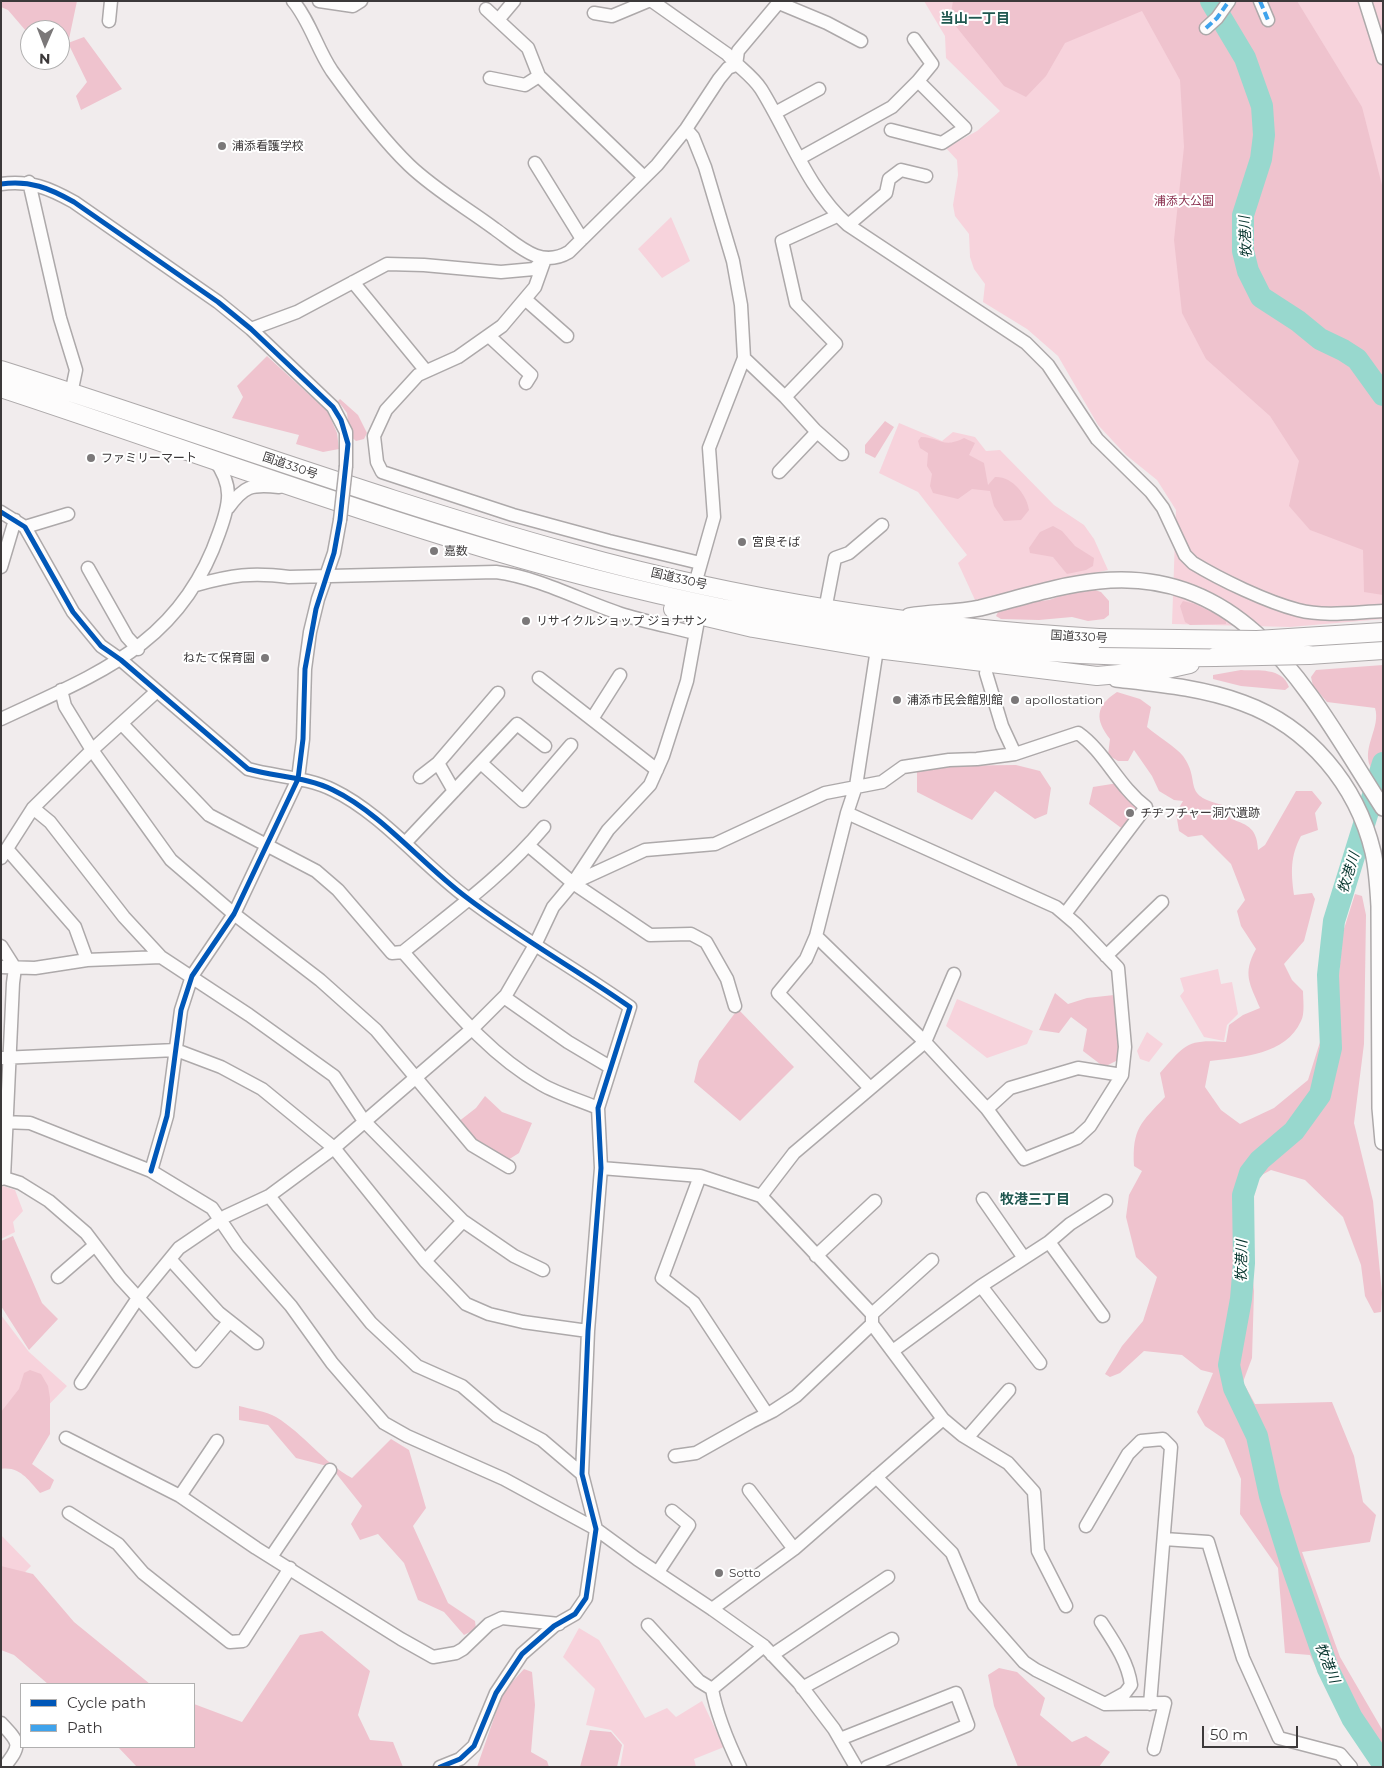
<!DOCTYPE html>
<meta charset="utf-8">
<style>
body{margin:0}
#map{position:relative;width:1384px;height:1768px;overflow:hidden;background:#f1eced;font-family:Montserrat,sans-serif}
canvas{display:block}
.frame{position:absolute;inset:0;border:2px solid #3c393a;pointer-events:none}
.legend{position:absolute;left:20px;top:1683px;width:175px;height:65px;box-sizing:border-box;background:#fff;border:1px solid #b1b0b0;margin:0;padding:6px 9px;list-style:none;font-size:15px;color:#3c393a}
.legend li{display:flex;align-items:center;gap:10px;height:25px}
.legend b{width:25px;border:1px solid #b1b0b0}
.north{position:absolute;left:20px;top:20px;width:50px;height:50px;box-sizing:border-box;background:#fff;border:1px solid #b1b0b0;border-radius:50%;rotate:181deg;font-size:14px;font-weight:700;line-height:20px;text-align:center;color:#3c393a}
.north::after{content:'';display:block;margin:auto;width:18px;height:22px;background:#7b7879;clip-path:polygon(50% 0,100% 100%,50% 72%,0 100%)}
.scale{position:absolute;left:1202px;top:1726px;width:96px;height:22px;box-sizing:border-box;border:2px solid #3c393a;border-top:0;padding-left:6px;font-size:15px;line-height:18px;white-space:nowrap;color:#3c393a;-webkit-text-stroke:4px #fff;paint-order:stroke}
</style>
<div id="map">
<canvas width="1384" height="1768"></canvas>
<div class="frame"></div>
<ul class="legend">
<li><b style="height:6px;background:#0057b8"></b>Cycle path</li>
<li><b style="height:6px;background:#3fa3ec"></b>Path</li>
</ul>
<div class="north">N</div>
<div class="scale">50 m</div>
</div>
<script>
const g = document.querySelector('canvas').getContext('2d');
g.lineJoin = 'round';
function paint(path, color) { g.fillStyle = color; g.fill(path, 'evenodd'); }
function strokePath(path, color, width, dash) { g.strokeStyle = color; g.lineWidth = width; g.lineCap = dash ? 'butt' : 'round'; g.setLineDash(dash || []); g.stroke(path); }
function write(font, color, halo, rows, align = 'center') {
  g.font = font + ' Montserrat,"Noto Sans JP",sans-serif'; g.lineWidth = 4; g.setLineDash([]); g.textBaseline = 'middle'; g.strokeStyle = halo; g.fillStyle = color; for (const [text, x, y, turn = 0] of rows) {
    g.save(); g.translate(x, y); g.rotate((+turn || 0) * Math.PI / 180); g.textAlign = isNaN(turn) ? turn : align; if (halo) g.strokeText(text, 0, 0); g.fillText(text, 0, 0); g.restore();
  }
}
const green = new Path2D(`
 M 924,1 L 1383,1 L 1383,619 L 1290,627 L 1172,624 L 1176,510 L 1157,480 L 1126,455 L 1098,425 L 1058,356 L 1027,329 L 983,302 L 985,284 L 974,269 L 970,257 L 969,234 L 955,216 L 953,205 L 958,175 L 957,160 L 946,148 L 977,131 L 1000,111 L 946,58 L 945,36 Z
 M 671,217 L 690,261 L 662,278 L 638,249 Z
 M 899,423 L 942,441 L 953,432 L 975,437 L 986,451 L 1000,450 L 1054,505 L 1084,525 L 1094,539 L 1108,570 L 975,600 L 958,563 L 967,555 L 918,492 L 879,473 Z
 M 1218,969 L 1221,984 L 1232,982 L 1238,1014 L 1227,1025 L 1224,1041 L 1204,1037 L 1180,996 L 1184,991 L 1180,978 Z
 M 957,999 L 1033,1031 L 1027,1044 L 987,1058 L 946,1026 Z
 M 1147,1032 L 1163,1044 L 1149,1062 L 1140,1059 L 1137,1051 Z
 M 3,1186 L 15,1190 L 23,1211 L 13,1222 L 15,1232 L 1,1239 L 1,1187 Z
 M 1,1315 L 29,1352 L 67,1386 L 1,1454 Z
 M 1,1535 L 31,1566 L 2,1596 L 1,1596 Z
 M 579,1628 L 599,1640 L 645,1718 L 667,1708 L 676,1717 L 702,1701 L 724,1747 L 694,1759 L 696,1767 L 620,1767 L 624,1745 L 611,1730 L 586,1725 L 595,1689 L 563,1657 Z`);
const forest = new Path2D(`
 M 1,1 L 77,1 L 69,39 L 60,37 L 60,30 L 26,31 L 8,10 L 1,7 Z
 M 953,1 L 1297,1 L 1362,107 L 1383,189 L 1383,595 L 1364,592 L 1363,550 L 1310,530 L 1289,506 L 1299,461 L 1270,416 L 1206,359 L 1182,313 L 1174,240 L 1184,147 L 1180,80 L 1142,11 L 1065,43 L 1046,76 L 1026,97 L 1004,86 L 950,19 Z
 M 84,37 L 122,89 L 81,110 L 76,96 L 87,82 L 68,43 Z
 M 267,356 L 328,412 L 337,433 L 339,449 L 323,452 L 296,444 L 299,435 L 232,418 L 243,397 L 237,386 Z
 M 340,399 L 358,415 L 367,433 L 364,439 L 356,441 L 350,436 L 347,413 L 338,401 Z
 M 885,421 L 894,427 L 875,458 L 865,453 L 865,445 Z
 M 921,437 C 939,437 943,449 964,438 L 975,443 L 969,455 L 984,463 L 988,485 L 995,477 C 1012,476 1027,495 1029,510 L 1021,520 L 1004,521 L 994,506 L 990,491 L 972,489 L 958,499 L 933,493 L 930,486 L 932,474 L 927,466 L 928,453 L 920,448 L 918,441 Z
 M 1053,526 L 1062,531 L 1075,546 L 1094,558 L 1093,566 L 1086,570 L 1067,574 L 1053,557 L 1030,553 L 1029,548 L 1040,532 Z
 M 1095,590 L 1101,592 L 1109,601 L 1109,615 L 1104,619 L 1088,621 L 1072,617 L 1039,620 L 1001,619 L 996,616 L 998,612 L 1020,603 L 1049,600 L 1066,594 Z
 M 1183,601 L 1195,604 L 1226,619 L 1226,624 L 1190,625 L 1185,622 L 1180,606 Z
 M 1383,665 L 1383,786 C 1379,780 1372,773 1370,766 C 1362,747 1381,727 1375,708 L 1327,702 L 1313,686 L 1311,677 L 1316,670 Z
 M 1241,670 C 1258,671 1282,667 1289,687 L 1285,690 L 1241,686 L 1213,679 L 1213,675 Z
 M 1117,692 L 1140,699 L 1151,707 L 1147,727 C 1157,736 1176,747 1183,756 C 1202,782 1180,795 1223,805 L 1231,819 C 1249,825 1257,829 1258,850 L 1265,845 L 1296,791 L 1312,791 L 1322,803 L 1315,813 L 1318,830 L 1301,836 C 1290,857 1291,872 1294,895 L 1312,893 L 1315,899 L 1304,941 L 1284,964 L 1292,980 L 1303,991 C 1303,999 1305,1014 1301,1021 C 1286,1055 1242,1057 1210,1061 L 1205,1087 L 1221,1110 L 1240,1124 L 1274,1108 L 1308,1080 L 1338,985 L 1343,932 L 1355,894 L 1362,896 L 1366,915 L 1364,1044 L 1354,1123 L 1373,1201 L 1382,1293 L 1381,1312 L 1374,1313 L 1365,1296 L 1361,1265 L 1343,1217 L 1305,1180 L 1271,1170 L 1258,1177 L 1234,1204 L 1249,1236 L 1254,1291 L 1252,1358 L 1243,1382 L 1255,1404 L 1332,1402 L 1354,1456 L 1363,1502 L 1376,1515 L 1370,1542 L 1302,1552 L 1340,1657 L 1383,1731 L 1383,1749 L 1372,1738 L 1345,1690 L 1330,1696 L 1310,1655 L 1285,1653 L 1278,1568 L 1240,1514 L 1241,1479 L 1224,1439 L 1205,1426 L 1197,1412 L 1213,1373 L 1201,1370 L 1182,1355 L 1144,1351 L 1120,1373 L 1110,1377 L 1105,1374 L 1122,1346 L 1143,1321 L 1157,1277 L 1136,1257 L 1126,1217 L 1129,1195 L 1142,1171 L 1134,1166 C 1132,1128 1141,1123 1165,1097 L 1160,1073 C 1185,1045 1186,1039 1226,1042 L 1229,1025 L 1243,1015 L 1260,1008 C 1250,984 1242,974 1256,949 L 1241,926 L 1237,911 L 1245,900 L 1231,864 L 1202,835 L 1188,837 L 1179,831 L 1176,813 L 1183,801 L 1174,800 L 1159,791 L 1152,776 L 1134,750 L 1128,761 L 1118,761 L 1108,755 L 1110,739 C 1095,720 1095,706 1117,692 Z
 M 1016,765 L 1040,771 L 1051,788 L 1047,814 L 1035,819 L 995,791 L 972,820 L 917,792 L 917,770 L 932,766 Z
 M 1118,783 L 1141,807 L 1124,830 L 1089,804 L 1093,787 Z
 M 1055,993 L 1068,1004 L 1087,998 L 1114,995 L 1118,1025 L 1118,1060 L 1104,1067 L 1083,1051 L 1087,1029 L 1071,1017 L 1059,1033 L 1039,1030 Z
 M 738,1009 L 794,1067 L 740,1121 L 694,1082 L 699,1061 Z
 M 485,1096 L 502,1112 L 532,1123 L 519,1153 L 508,1160 L 475,1143 L 458,1122 L 476,1108 Z
 M 13,1236 L 42,1303 L 58,1319 L 29,1350 L 1,1306 L 1,1241 Z
 M 30,1370 L 41,1374 L 48,1386 L 50,1398 L 50,1434 L 32,1464 L 54,1480 L 50,1489 L 40,1493 C 29,1481 20,1466 1,1469 L 1,1412 L 19,1389 L 24,1373 Z
 M 239,1406 C 250,1409 266,1411 276,1417 C 304,1434 324,1463 352,1478 L 391,1439 L 409,1450 L 426,1508 L 413,1526 L 448,1603 L 475,1621 L 476,1629 L 464,1635 L 444,1612 L 418,1600 L 404,1563 L 378,1534 L 360,1540 L 351,1524 L 362,1506 L 331,1467 L 296,1458 L 268,1425 L 239,1420 Z
 M 1,1566 L 33,1574 L 74,1622 L 150,1684 L 48,1684 L 14,1655 L 1,1650 Z
 M 322,1631 L 370,1671 L 358,1715 L 370,1740 L 393,1742 L 403,1767 L 137,1767 L 118,1747 L 194,1747 L 194,1704 L 242,1722 L 300,1635 Z
 M 999,1668 L 1017,1672 L 1045,1698 L 1040,1715 L 1072,1742 L 1086,1736 L 1110,1752 L 1099,1767 L 1018,1767 L 994,1706 L 988,1675 Z
 M 524,1669 L 532,1672 L 535,1705 L 531,1752 L 547,1761 L 549,1767 L 477,1767 L 503,1692 Z
 M 590,1730 L 611,1732 L 622,1745 L 617,1767 L 580,1767 Z`);
const river = new Path2D(`
 M 1211,1 L 1245,58 L 1262,106 L 1264,135 L 1261,159 L 1243,215 L 1243,251 L 1248,271 L 1261,297 L 1298,321 L 1320,339 L 1343,350 L 1357,359 L 1383,395
 M 1383,763 L 1334,921 L 1328,975 L 1331,1048 L 1320,1095 L 1294,1131 L 1260,1160 L 1250,1173 L 1243,1195 L 1244,1263 L 1241,1299 L 1229,1365 L 1234,1388 L 1257,1436 L 1270,1496 L 1291,1563 L 1328,1669 L 1352,1718 L 1383,1764`);
const minor = new Path2D(`
 M 293,1 C 310,21 317,49 332,71 C 355,103 381,138 409,165 C 435,190 467,208 495,229 C 519,246 540,269 569,252 L 657,165 L 686,129 L 719,79 L 728,68 L 736,65
 M 319,1 L 353,6 L 361,1
 M 652,1 L 727,54 C 738,67 752,75 761,89 C 789,134 808,190 848,225 L 1026,343 L 1048,365 L 1097,439 L 1151,492 L 1163,508 L 1185,555 L 1193,563 C 1221,580 1267,602 1298,610 C 1325,617 1356,612 1383,611
 M 1260,1 L 1268,20
 M 1365,1 L 1383,58
 M 779,3 L 827,23 L 861,41
 M 486,9 L 528,48 L 539,76
 M 594,13 L 612,16 L 648,1
 M 498,20 L 514,1
 M 109,21 L 111,1
 M 1206,28 L 1217,18 L 1229,1
 M 914,39 L 932,64 L 918,81
 M 736,65 L 738,51 L 780,1
 M 490,78 L 525,85 L 539,76 L 644,177
 M 775,113 L 819,89
 M 686,129 L 693,137 L 705,167 L 733,261 L 741,305 L 744,358 L 709,448 L 714,517 L 695,584
 M 800,158 L 892,107 L 918,81 L 965,128 L 942,143 L 891,130
 M 535,163 L 582,239
 M 29,182 L 60,318 L 76,370 L 72,389
 M 1,184 C 30,180 49,188 74,202 L 218,302 L 251,329 L 333,407 L 346,432 L 346,466
 M 848,225 L 886,193 L 889,179 L 901,170 L 926,176
 M 545,259 L 535,287 L 502,326 L 458,357 L 418,375 L 386,410 L 374,436 L 377,462 L 382,472 L 513,515 L 609,541 L 700,563
 M 353,282 L 426,371
 M 525,299 L 567,336
 M 251,329 L 297,312 L 387,264 L 424,265 L 501,272 L 534,269 L 545,259
 M 489,336 L 531,375 L 526,383
 M 744,358 L 785,397 L 836,344 L 796,303 L 782,241 L 837,216
 M 785,397 L 815,430 L 842,454
 M 779,472 L 817,432
 M 228,508 C 244,486 251,484 279,487
 M 1,512 L 25,527 L 73,612 L 101,646 L 121,660 L 248,769 C 276,777 307,777 333,790 C 381,813 423,865 466,897 C 518,937 576,969 630,1007 L 598,1108 L 601,1168 L 588,1331 L 582,1474 L 596,1529 L 586,1598 L 575,1614 L 554,1626 L 522,1654 L 496,1693 L 474,1746 L 460,1759 L 440,1767
 M 25,527 L 68,514
 M 1,567 L 15,520
 M 88,568 L 127,637 L 138,649
 M 196,585 C 232,575 252,572 289,577 L 496,572 C 541,578 581,601 624,615 C 647,622 672,627 695,633
 M 825,610 L 835,558 L 849,553 L 882,525
 M 877,649 L 856,786 L 847,813 L 816,936 L 925,1042 L 987,1109 L 1010,1088 L 1078,1068 L 1122,1075
 M 986,673 L 1002,726 L 1015,754
 M 539,678 L 657,770
 M 61,690 L 65,706 L 92,750 L 171,860 L 234,914 L 320,980 L 376,1030 L 472,1145 L 509,1167
 M 1,719 C 99,673 181,644 219,533 C 230,503 234,486 214,459
 M 592,719 L 620,675
 M 122,724 L 209,815 L 316,871 L 338,890 L 392,953 L 403,952 C 445,999 485,1052 541,1084 C 558,1094 579,1100 598,1108
 M 481,763 L 523,801 L 571,745
 M 420,777 L 438,763
 M 454,791 L 438,763 L 498,693
 M 33,808 L 50,822 L 124,917 L 161,957
 M 847,813 L 1056,907 L 1076,924 L 1118,968 L 1125,1047 L 1122,1075 L 1090,1126 L 1077,1138 L 1024,1159 L 987,1109
 M 405,843 L 517,724 L 545,746
 M 529,846 L 573,883 L 650,935 L 691,934 L 706,942 L 727,979 L 735,1006
 M 7,849 L 75,927 L 87,960
 M 1,858 L 33,808 L 92,750 L 156,692
 M 573,883 L 645,850 L 715,844 L 825,793 L 882,782 L 903,767 L 949,760 L 977,759 L 1015,754 L 1078,733 C 1105,752 1118,786 1146,807 L 1065,914
 M 816,936 L 806,959 L 778,993 L 870,1088
 M 1,946 L 15,968 L 13,983 L 4,1178 L 1,1179
 M 403,952 C 451,913 504,875 544,827
 M 1106,956 L 1162,902
 M 1,967 L 35,968 L 87,960 L 161,957 L 249,1015 L 334,1076 L 364,1121 L 463,1221 L 514,1256 L 543,1270
 M 504,997 L 568,1042 L 610,1067
 M 1,1058 L 176,1050 L 221,1067 L 262,1089 L 334,1148 L 425,1261 L 466,1304 L 489,1314 L 523,1322 L 588,1331
 M 1,1122 L 30,1123 L 151,1171 L 212,1208 L 238,1246 L 291,1306 L 332,1363 L 384,1423 L 407,1436 L 504,1479 L 596,1529 L 637,1559 L 712,1609 L 764,1646 L 799,1683 L 834,1729 L 856,1767
 M 601,1168 L 700,1176 L 761,1196 L 872,1314 L 872,1324 L 943,1419 L 962,1435 L 1008,1463 L 1034,1492 L 1038,1551 L 1066,1606
 M 151,1171 L 167,1116 L 181,1010 L 192,976 L 234,914 L 298,779 L 303,739 L 305,669 L 310,632 L 318,599 L 334,553 L 340,520
 M 700,1176 L 662,1278 L 694,1303 L 767,1414
 M 4,1178 L 20,1183 L 49,1201 L 86,1233 L 120,1278 L 196,1361 L 229,1322
 M 269,1196 L 371,1323 L 417,1366 L 462,1386 L 497,1416 L 542,1440 L 582,1474
 M 761,1196 L 794,1153 L 925,1042 L 954,974
 M 983,1199 L 1024,1258
 M 1049,1242 L 1070,1224 L 1106,1201
 M 816,1256 L 875,1201
 M 170,1259 L 219,1313 L 257,1343
 M 425,1261 L 463,1221
 M 58,1277 L 95,1245
 M 981,1286 L 1049,1242 L 1103,1316
 M 872,1314 L 932,1260
 M 894,1350 L 981,1286 L 1040,1363
 M 81,1383 L 138,1298 L 179,1248 L 226,1216 L 269,1196 L 334,1148 L 472,1029 L 506,995 L 535,945 L 553,907 L 573,883 L 608,830 L 650,785 L 663,756 L 687,681 L 699,615
 M 66,1438 L 180,1496 L 256,1548 L 401,1639 L 433,1657 L 456,1653 L 463,1649 L 489,1624 L 502,1618 L 559,1624
 M 967,1438 L 1009,1390
 M 675,1456 L 696,1453 L 751,1422 L 773,1411 L 796,1396 L 872,1324
 M 876,1477 L 952,1553 L 974,1605 L 1024,1662 L 1036,1670 L 1105,1704 L 1165,1703 L 1154,1749
 M 749,1490 L 794,1549
 M 180,1496 L 217,1441
 M 69,1513 L 118,1544 L 143,1573 L 230,1642 L 243,1641 L 290,1568
 M 1086,1526 L 1128,1454 L 1141,1441 L 1163,1439 L 1171,1447 L 1150,1704
 M 1164,1539 L 1208,1542 L 1243,1658 L 1279,1738 L 1340,1754 L 1351,1767
 M 271,1557 L 330,1470
 M 658,1572 L 689,1525 L 672,1511
 M 712,1609 L 794,1549 L 943,1419
 M 1101,1622 C 1114,1642 1128,1662 1131,1685 L 1125,1693 L 1105,1704
 M 648,1625 L 699,1681 L 712,1689
 M 772,1655 L 888,1577
 M 802,1688 L 892,1639
 M 1,1723 C 20,1743 22,1745 4,1767
 M 840,1739 L 956,1693 L 968,1725 L 867,1767
 M 740,1767 C 728,1742 717,1716 712,1689 L 764,1646`);
const major = new Path2D(`
 M 909,616 C 932,612 957,613 980,608 C 1020,598 1058,585 1099,581 C 1250,566 1313,700 1383,808
 M 1116,679 C 1159,684 1203,688 1243,703 C 1309,727 1357,785 1373,852 C 1377,870 1378,888 1379,906 L 1380,1108 L 1383,1142`);
const highway = new Path2D(`
 M 1,370 C 192,430 379,500 571,553 C 744,601 920,628 1099,638
 M 1,388 C 239,466 476,559 722,608 C 884,640 1049,659 1215,657
 M 673,609 L 753,628 L 877,649 L 1097,676 L 1163,670 L 1190,664
 M 1309,655 L 1383,650`);
const minorBridge = new Path2D(`
 M 340,520 L 346,466`);
const highwayBridge = new Path2D(`
 M 1099,638 L 1257,640 L 1383,632
 M 1215,657 L 1309,655`);
const quiet = new Path2D(`
 M 1260,1 L 1268,20
 M 1206,28 L 1217,18 L 1229,1`);
const cycleway = new Path2D(`
 M 1,184 C 30,180 49,188 74,202 L 218,302 L 251,329 L 333,407 L 341,420 L 348,444 L 340,520 L 334,553 L 316,609 L 305,669 L 303,739 L 298,779 L 234,914 L 192,976 L 181,1010 L 167,1116 L 151,1171
 M 1,512 L 25,527 L 73,612 L 101,646 L 121,660 L 248,769 C 276,777 307,777 333,790 C 381,813 423,865 466,897 C 518,937 576,969 630,1007 L 598,1108 L 601,1168 L 588,1331 L 582,1474 L 596,1529 L 586,1598 L 575,1614 L 554,1626 L 522,1654 L 496,1693 L 474,1746 L 460,1759 L 440,1767`);
const markers = [
 [222,146,5,"#7b7879"],
 [91,458,5,"#7b7879"],
 [742,542,5,"#7b7879"],
 [434,551,5,"#7b7879"],
 [526,621,5,"#7b7879"],
 [265,658,5,"#7b7879"],
 [897,700,5,"#7b7879"],
 [1015,700,5,"#7b7879"],
 [1130,813,5,"#7b7879"],
 [719,1573,5,"#7b7879"]
];
const poiNames = [
 ["浦添看護学校",232,146],
 ["ファミリーマート",101,458],
 ["宮良そば",752,542],
 ["嘉数",444,551],
 ["リサイクルショップ ジョナサン",536,621],
 ["ねたて保育園",255,658,"right"],
 ["浦添市民会館別館",907,700],
 ["apollostation",1025,700],
 ["チヂフチャー洞穴遺跡",1140,813],
 ["Sotto",729,1573]
];
const parkNames = [
 ["浦添大公園",1184,201]
];
const streetNames = [
 ["国道330号",290,466,19],
 ["国道330号",679,579,13],
 ["国道330号",1079,637,3]
];
const neighbourhoodNames = [
 ["当山一丁目",975,19],
 ["牧港三丁目",1035,1200]
];
const waterNames = [
 ["牧港川",1246,237,-93],
 ["牧港川",1349,873,-73],
 ["牧港川",1242,1261,-89],
 ["牧港川",1327,1663,68]
];
paint(green, '#f7d3dc');
paint(forest, '#efc3ce');
strokePath(river, '#98d8ce', 22);
strokePath(minor, '#ada9aa', 15);
strokePath(major, '#ada9aa', 18);
strokePath(highway, '#ada9aa', 20);
strokePath(minor, '#fdfcfc', 12);
strokePath(major, '#fdfcfc', 15);
strokePath(highway, '#fdfcfc', 18);
strokePath(minorBridge, '#ada9aa', 15, []);
strokePath(highwayBridge, '#ada9aa', 20, []);
strokePath(minorBridge, '#fdfcfc', 12);
strokePath(highwayBridge, '#fdfcfc', 18);
strokePath(quiet, '#3fa3ec', 4, [8, 4]);
strokePath(cycleway, '#0057b8', 5);
for (const [x, y, r, color] of markers) { const dot = new Path2D(); dot.arc(x, y, r, 0, 2 * Math.PI); g.fillStyle = color; g.fill(dot); strokePath(dot, '#fff', 2); }
write('12px', '#3c393a', '#fff', poiNames, 'left');
write('12px', '#8c3452', '#fff', parkNames);
write('12px', '#3c393a', '#fff', streetNames);
write('bold 14px', '#205850', '#fff', neighbourhoodNames);
write('italic 14px', '#04332c', '#fff', waterNames);
</script>
